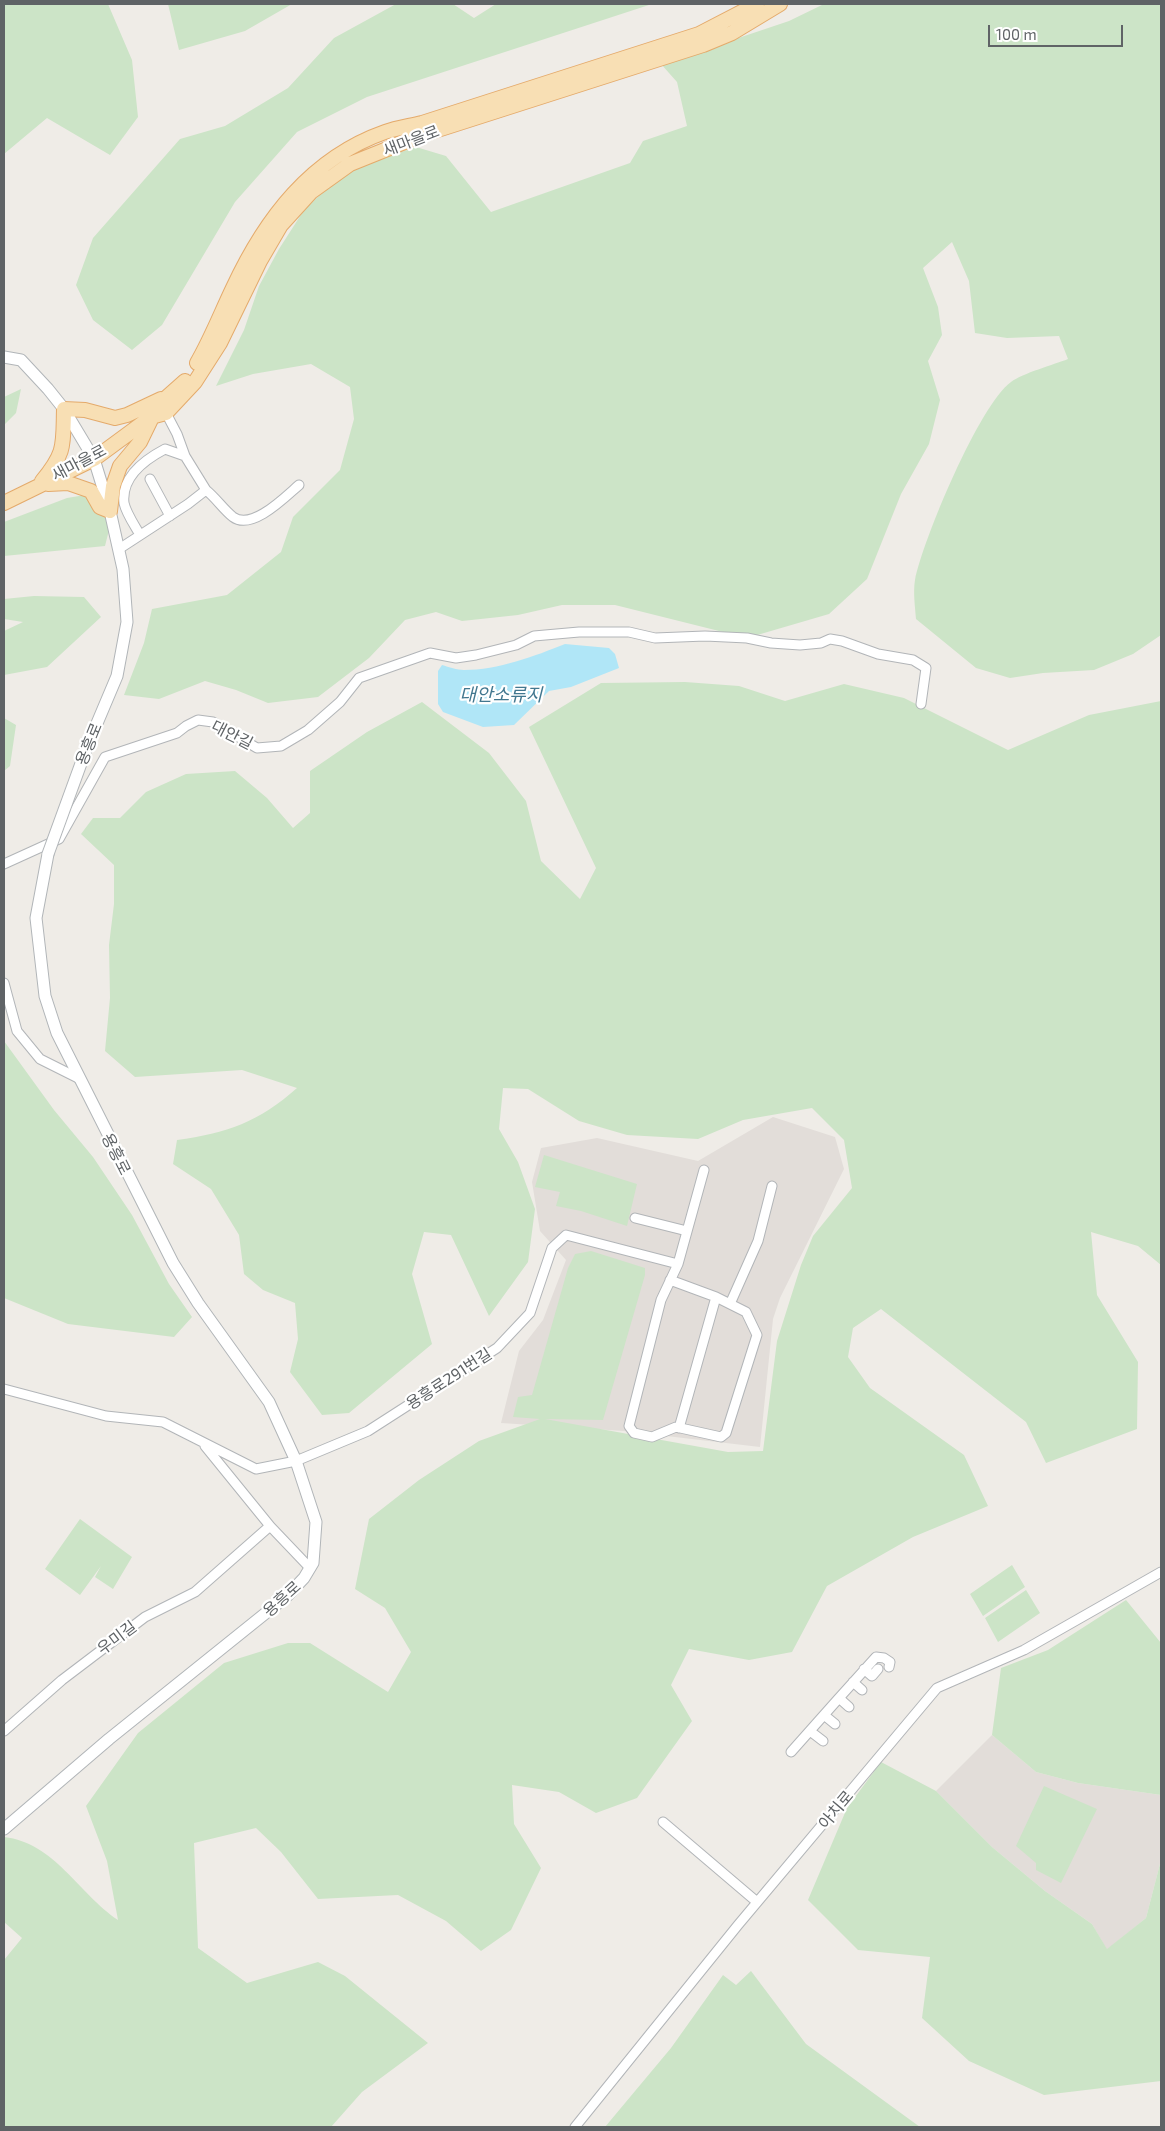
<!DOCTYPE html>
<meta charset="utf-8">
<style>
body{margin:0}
#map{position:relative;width:1165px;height:2131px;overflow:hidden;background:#efece7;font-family:"Exo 2",sans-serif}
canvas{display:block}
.frame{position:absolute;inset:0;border:5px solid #5f6366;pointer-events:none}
.scale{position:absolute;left:988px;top:25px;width:135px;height:22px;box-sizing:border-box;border:2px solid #5f6366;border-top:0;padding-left:6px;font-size:15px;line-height:18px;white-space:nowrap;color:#5f6366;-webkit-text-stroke:4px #fff;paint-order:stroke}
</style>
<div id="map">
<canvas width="1165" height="2131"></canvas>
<div class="frame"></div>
<div class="scale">100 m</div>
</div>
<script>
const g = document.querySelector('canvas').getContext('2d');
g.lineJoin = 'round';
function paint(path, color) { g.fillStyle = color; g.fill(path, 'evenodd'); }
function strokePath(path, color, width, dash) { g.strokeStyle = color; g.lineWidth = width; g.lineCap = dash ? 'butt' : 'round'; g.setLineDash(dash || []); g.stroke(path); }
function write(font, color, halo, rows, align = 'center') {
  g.font = font + ' "Exo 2","Noto Sans KR",sans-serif'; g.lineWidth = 4.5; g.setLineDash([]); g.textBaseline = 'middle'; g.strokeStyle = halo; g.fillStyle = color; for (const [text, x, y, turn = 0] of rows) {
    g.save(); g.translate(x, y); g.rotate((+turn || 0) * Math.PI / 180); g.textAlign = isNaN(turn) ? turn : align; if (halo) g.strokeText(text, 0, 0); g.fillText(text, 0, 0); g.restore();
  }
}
const education = new Path2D(`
 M 773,1117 L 835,1137 L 844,1169 L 780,1298 L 773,1319 L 760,1447 L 624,1431 L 501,1423 L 519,1351 L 543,1320 L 566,1260 L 540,1231 L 532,1182 L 541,1148 L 597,1138 L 698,1161 Z
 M 992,1735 L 1036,1772 L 1078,1783 L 1161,1795 L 1161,1860 L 1146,1918 L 1107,1950 L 1092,1924 L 1045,1891 L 992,1847 L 936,1791 Z`);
const green = new Path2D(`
 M 4,4 L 108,4 L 132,60 L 138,117 L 110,155 L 47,118 L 4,154 Z
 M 168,4 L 292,4 L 245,31 L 179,50 Z
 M 396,4 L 453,4 L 474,18 L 496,4 L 652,4 L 367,97 L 297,132 L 235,202 L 162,325 L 132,350 L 93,320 L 76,285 L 93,238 L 180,139 L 225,126 L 288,88 L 334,38 Z
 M 824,4 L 1161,4 L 1161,635 L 1133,654 L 1094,670 L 1043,673 L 1010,678 L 976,668 L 916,619 C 915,606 913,592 915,580 C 923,540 979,405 1011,382 C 1023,373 1053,365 1068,359 L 1059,336 L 1007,338 L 975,333 L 969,281 L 952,242 L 923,268 L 938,307 L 942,335 L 928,361 L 940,400 L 929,444 L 901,494 L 867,579 L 829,614 L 747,638 L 615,605 L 562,605 L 518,615 L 462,621 L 436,612 L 405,620 L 369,658 L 318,697 L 268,703 L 236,690 L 205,681 L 159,699 L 124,695 L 144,643 L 152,609 L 227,595 L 281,552 L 293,517 L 340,470 L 354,419 L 350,387 L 311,364 L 253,374 L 216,386 L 244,330 L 259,286 L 279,249 L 304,210 L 341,175 L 356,167 L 416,147 L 446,156 L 491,212 L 630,163 L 643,141 L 687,126 L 677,82 L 661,64 L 789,21 Z
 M 21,389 L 16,413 L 4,425 L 4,397 Z
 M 103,492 L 112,518 L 105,546 L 4,556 L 4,522 L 67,498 Z
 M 34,596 L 84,597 L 101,617 L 47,667 L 4,675 L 4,631 L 23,622 L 4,619 L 4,599 Z
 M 685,682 L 739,686 L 785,701 L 844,684 L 904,698 L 1008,750 L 1089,715 L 1161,701 L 1161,1265 L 1138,1246 L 1091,1232 L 1097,1295 L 1138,1362 L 1137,1429 L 1046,1463 L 1026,1422 L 881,1309 L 853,1328 L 848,1357 L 870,1388 L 964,1455 L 988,1506 L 913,1537 L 827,1586 L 792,1652 L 749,1660 L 689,1649 L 671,1685 L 692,1721 L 637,1798 L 596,1813 L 559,1792 L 512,1785 L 514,1824 L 541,1868 L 511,1930 L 481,1951 L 446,1921 L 398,1895 L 318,1899 L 281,1852 L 256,1828 L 194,1843 L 198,1948 L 247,1983 L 318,1962 L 345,1976 L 428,2043 L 362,2092 L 331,2127 L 4,2127 L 4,1960 L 22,1938 L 4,1922 L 4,1837 C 55,1843 78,1893 118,1920 L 107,1861 L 86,1806 L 138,1733 L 224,1663 L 288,1643 L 310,1643 L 388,1692 L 411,1652 L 385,1608 L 355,1589 L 369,1519 L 419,1480 L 479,1441 L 540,1419 L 513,1417 L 518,1397 L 532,1395 L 568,1268 L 575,1254 L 591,1251 L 645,1268 L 645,1275 L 603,1420 L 545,1419 L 728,1452 L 763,1451 L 777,1341 L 801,1265 L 813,1236 L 852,1188 L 844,1140 L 812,1108 L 743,1120 L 698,1139 L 627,1135 L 579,1121 L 528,1089 L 503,1088 L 499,1129 L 518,1162 L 535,1209 L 528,1262 L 489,1316 L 451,1235 L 424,1232 L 412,1274 L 432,1344 L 349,1413 L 322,1415 L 290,1372 L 298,1339 L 295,1303 L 263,1290 L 244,1274 L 239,1235 L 211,1189 L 173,1164 L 177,1140 C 227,1133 259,1122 297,1088 L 242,1070 L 135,1077 L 105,1051 L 110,998 L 109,945 L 114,904 L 114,865 L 81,834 L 93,818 L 120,818 L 146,792 L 186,774 L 235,771 L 267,798 L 293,828 L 310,813 L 310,771 L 367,732 L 422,702 L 489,753 L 526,801 L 541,861 L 580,899 L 596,868 L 529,727 L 601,683 Z
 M 4,718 L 16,725 L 10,766 L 4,771 Z
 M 4,1041 L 54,1110 L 93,1157 L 132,1215 L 169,1284 L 192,1317 L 174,1337 L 68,1324 L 4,1298 Z
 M 544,1155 L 637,1184 L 627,1226 L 581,1211 L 556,1206 L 560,1192 L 535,1187 Z
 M 80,1519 L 132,1557 L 113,1589 L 95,1577 L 101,1566 L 80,1595 L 45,1569 Z
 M 1012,1565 L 1025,1587 L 983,1616 L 970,1594 Z
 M 1026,1590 L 1040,1613 L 998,1642 L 985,1618 Z
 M 1126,1600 L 1161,1643 L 1161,1795 L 1078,1783 L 1036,1772 L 992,1735 L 1001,1668 L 1048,1650 Z
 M 881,1762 L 936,1791 L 992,1847 L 1045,1891 L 1092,1924 L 1107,1949 L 1146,1918 L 1161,1860 L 1161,2081 L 1044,2095 L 969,2061 L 922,2018 L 930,1957 L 858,1950 L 808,1900 L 847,1808 Z
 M 1044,1786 L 1097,1809 L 1061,1883 L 1036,1870 L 1036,1863 L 1016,1846 Z
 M 751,1971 L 806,2044 L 920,2127 L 605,2127 L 671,2048 L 723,1975 L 736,1985 Z`);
const water = new Path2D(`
 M 565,644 L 609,648 L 615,654 L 619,668 L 571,687 L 549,691 L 514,725 L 483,727 L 443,712 L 438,704 L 438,671 L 442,665 C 449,667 457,670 464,670 C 498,670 535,656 565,644 Z`);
const street = new Path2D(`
 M 166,413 L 177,434 L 185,456
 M 150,479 L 170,516
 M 206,490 C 216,498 223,509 233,517 C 252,531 285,497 299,485
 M 119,549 L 188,504 L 206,490 L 185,456 L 165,449 C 146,459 121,477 124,503 C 126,513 135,526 140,535
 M 4,864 L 59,839 L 105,757 L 177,733 L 186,726 L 198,720 L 213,722 L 257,748 L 281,746 L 308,730 L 340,702 L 359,678 L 430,653 L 456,658 L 476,655 L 516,645 L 534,636 L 579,632 L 629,632 L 655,638 L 705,636 L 747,638 L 771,643 L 800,645 L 821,643 L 830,639 L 842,641 L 878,654 L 913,660 L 926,668 L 921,704
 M 4,983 L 17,1031 L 40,1059 L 78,1078
 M 635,1218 L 687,1231
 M 670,1280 L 716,1297 L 746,1312 L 757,1335 L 726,1433 L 721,1437 L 676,1427 L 652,1437 L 634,1433 L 629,1426 L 661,1300 L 678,1264 L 704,1170
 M 730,1304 L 758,1241 L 772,1186
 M 4,1389 L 106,1416 L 163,1422 L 256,1469 L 296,1461 L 368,1431 L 497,1348 L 530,1313 L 552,1248 L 566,1235 L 678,1264
 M 679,1428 L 716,1297
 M 205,1446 L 270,1526 L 310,1568
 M 864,1669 L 872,1676 L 878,1669
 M 853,1682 L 862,1690
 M 839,1698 L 876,1657 L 884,1658 L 890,1662 L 889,1667
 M 824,1715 L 835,1724
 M 4,1731 L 62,1680 L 145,1617 L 195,1592 L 270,1526
 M 810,1731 L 823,1741
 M 791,1752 L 839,1698 L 849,1707
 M 663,1822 L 757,1902
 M 575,2127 L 738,1925 L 937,1688 L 1024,1650 L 1161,1572`);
const secondary = new Path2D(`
 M 4,357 L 21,360 L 48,389 L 64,409 L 94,459 L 110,511 L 123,569 L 127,622 L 117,676 L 87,747
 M 4,1829 L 109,1739 L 287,1596 L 304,1578 L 313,1563 L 316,1522 L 296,1461 L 269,1402 L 198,1303 L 173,1263 L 57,1033 L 45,996 L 36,918 L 48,854`);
const primary = new Path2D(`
 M 197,363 C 211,339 221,313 233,288 C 265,219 311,158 385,132 C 397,128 410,126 422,123 L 699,34 L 757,4
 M 42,481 C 66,452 63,445 64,409 L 85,410 L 115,418 L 127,415 L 161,399
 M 48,484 L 68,483 L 91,491 L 100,507 L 110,511 L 113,486 L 120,466 L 140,442 L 158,405 L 185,381
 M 4,503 L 94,459 L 151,417 L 166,413 L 195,382 L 220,343 L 260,261 L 281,225 L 311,192 L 350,164 L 422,135 L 703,45 L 732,33 L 780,4`);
const secondaryBridge = new Path2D(`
 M 48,854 L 87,747`);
const streetNames = [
 ["새마을로",411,141,-21],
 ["새마을로",79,463,-28],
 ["대안길",232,735,27],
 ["용흥로",89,744,-68],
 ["용흥로",116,1154,63],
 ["용흥로291번길",449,1379,-33],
 ["용흥로",282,1599,-42],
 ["우미길",117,1638,-37],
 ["아치로",836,1810,-50]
];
const waterNames = [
 ["대안소류지",501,695]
];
paint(education, '#e2ddd9');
paint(green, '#cce4c7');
paint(water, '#b0e6f7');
strokePath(street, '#b2b5b8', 11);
strokePath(secondary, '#b1b5b8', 13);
strokePath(primary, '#e4aa6b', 16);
strokePath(street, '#fff', 9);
strokePath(secondary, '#fff', 11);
strokePath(primary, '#f8dfb4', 14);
strokePath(secondaryBridge, '#b1b5b8', 13, []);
strokePath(secondaryBridge, '#fff', 11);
write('16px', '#5f6366', '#fff', streetNames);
write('italic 18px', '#42778f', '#fff', waterNames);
</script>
